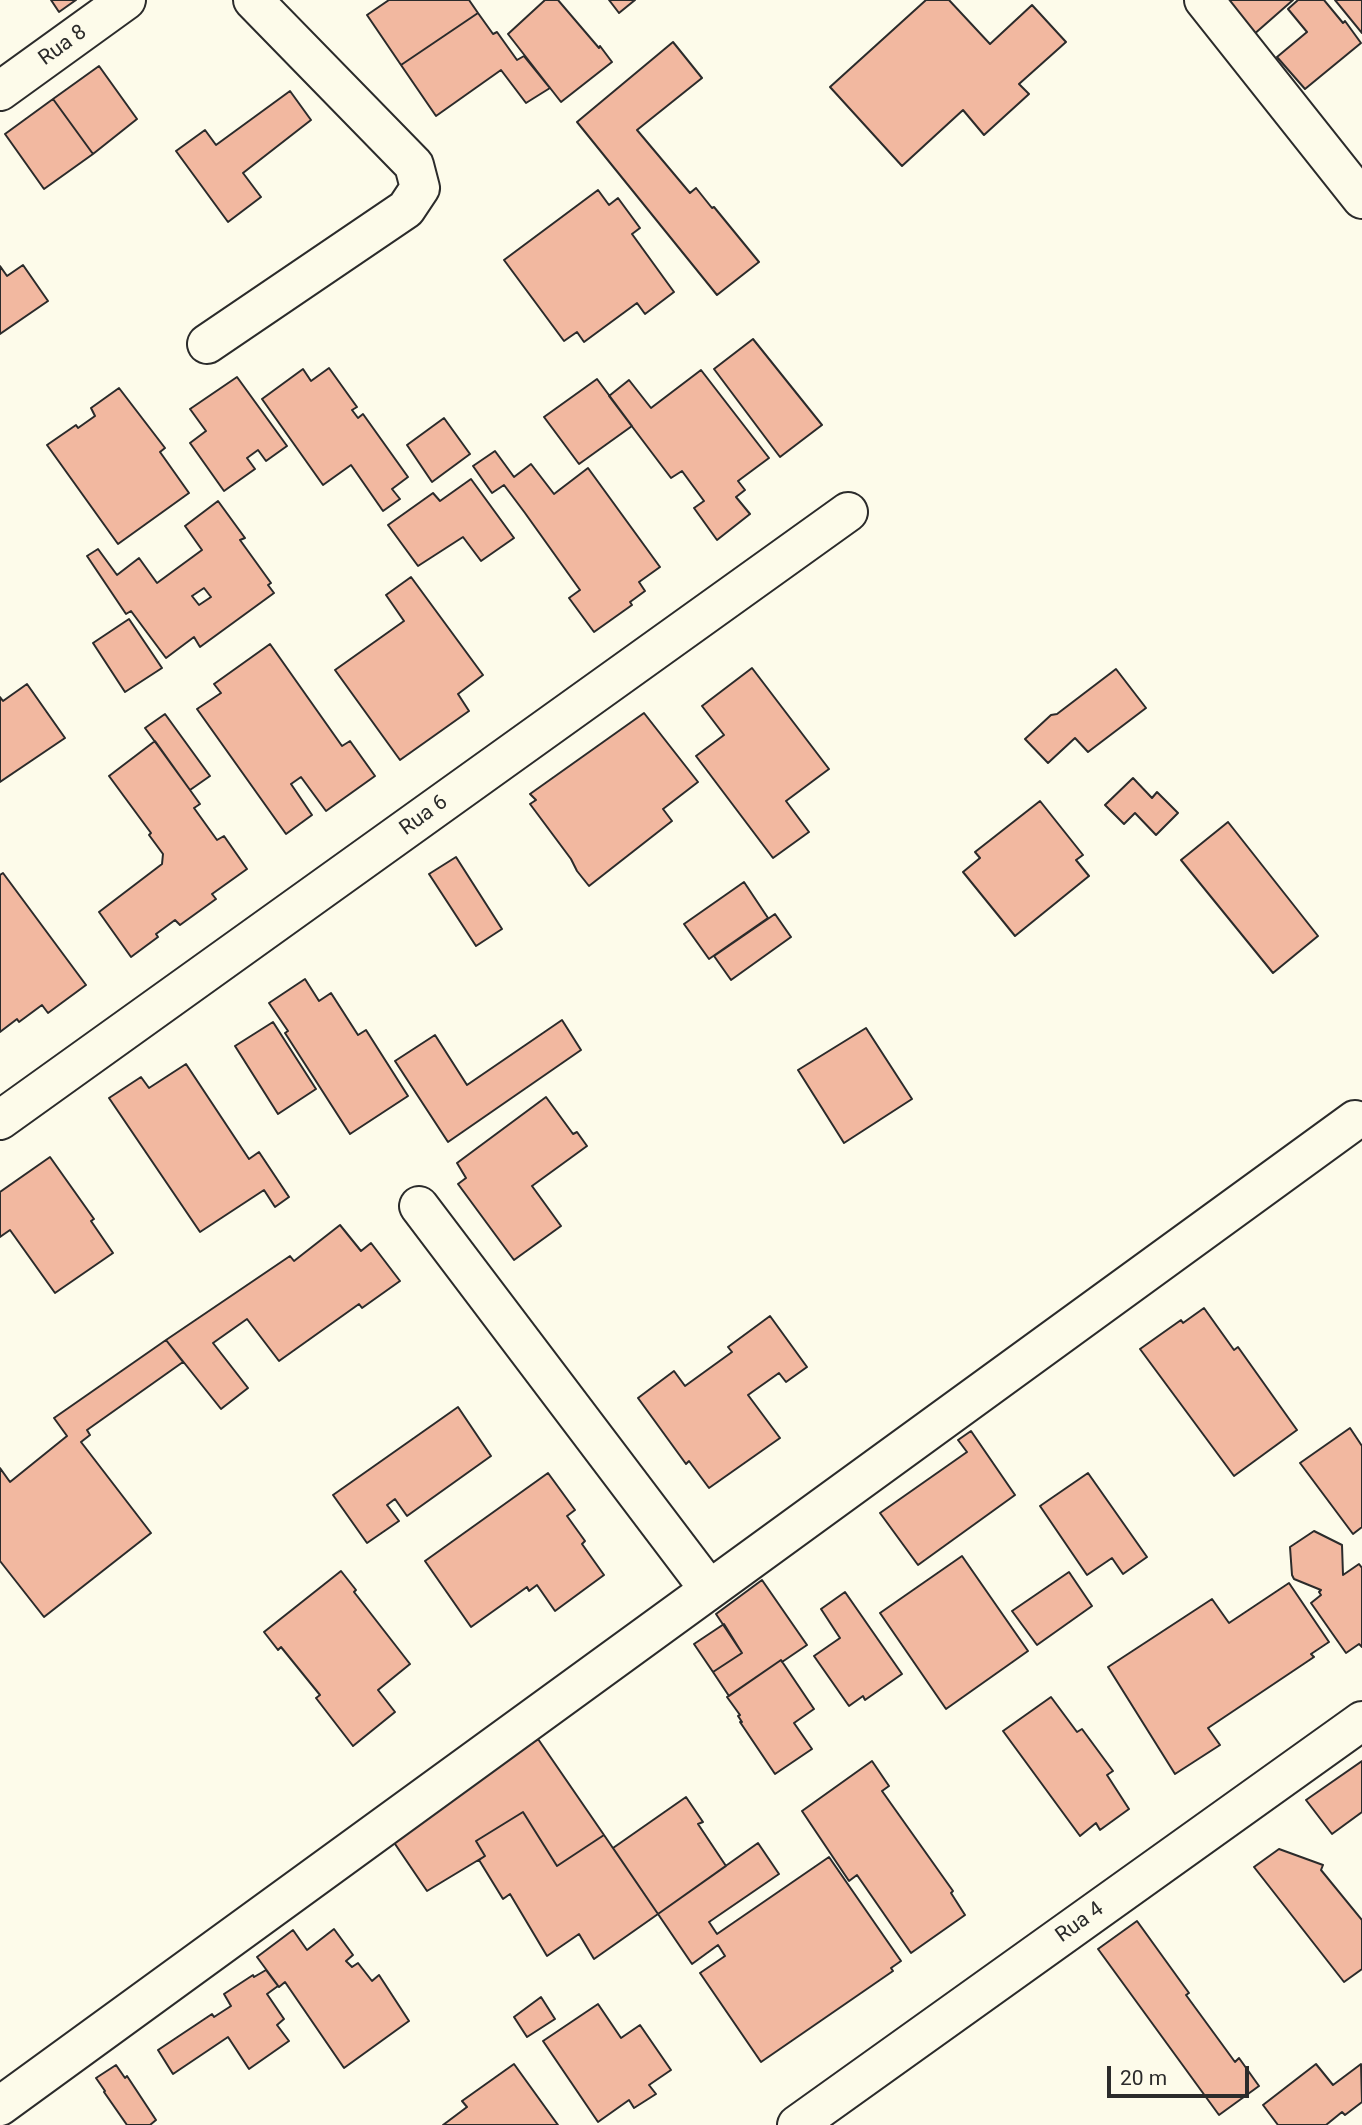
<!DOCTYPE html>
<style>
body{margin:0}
#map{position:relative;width:1362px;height:2125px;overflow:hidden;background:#fdfbea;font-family:Roboto,sans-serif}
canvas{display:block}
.scale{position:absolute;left:1107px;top:2066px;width:142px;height:32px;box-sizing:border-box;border:4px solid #2b2b2b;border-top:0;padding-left:9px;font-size:21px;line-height:24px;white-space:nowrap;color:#2b2b2b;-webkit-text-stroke:5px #fdfbea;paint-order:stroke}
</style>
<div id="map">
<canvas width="1362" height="2125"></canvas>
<div class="scale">20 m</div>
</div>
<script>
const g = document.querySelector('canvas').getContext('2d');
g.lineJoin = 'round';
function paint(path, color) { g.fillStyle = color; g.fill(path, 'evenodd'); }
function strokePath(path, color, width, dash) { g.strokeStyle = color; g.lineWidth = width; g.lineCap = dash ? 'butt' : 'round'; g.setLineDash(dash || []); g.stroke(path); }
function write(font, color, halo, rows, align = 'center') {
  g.font = font + ' Roboto,sans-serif'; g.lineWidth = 5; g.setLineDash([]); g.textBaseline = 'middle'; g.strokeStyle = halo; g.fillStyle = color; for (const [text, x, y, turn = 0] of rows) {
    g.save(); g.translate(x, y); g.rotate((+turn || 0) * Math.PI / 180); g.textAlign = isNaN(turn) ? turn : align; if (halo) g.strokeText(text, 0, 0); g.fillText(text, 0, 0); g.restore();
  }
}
const building = new Path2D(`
 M 51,0 L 76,0 L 59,12 Z
 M 389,0 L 469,0 L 478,13 L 401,65 L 367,15 Z
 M 545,0 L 558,0 L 599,48 L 600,46 L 612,62 L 561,102 L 508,34 Z
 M 609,0 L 635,0 L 619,13 Z
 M 926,0 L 949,0 L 990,44 L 1032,5 L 1066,42 L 1019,84 L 1029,94 L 984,135 L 963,110 L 902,166 L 830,87 Z
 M 1229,0 L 1293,0 L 1252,36 L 1225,4 Z
 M 1298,0 L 1324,0 L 1343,23 L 1345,21 L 1361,43 L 1305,89 L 1277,57 L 1307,32 L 1288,9 Z
 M 1335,0 L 1362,0 L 1362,33 Z
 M 478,13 L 493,34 L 497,32 L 517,60 L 524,56 L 550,88 L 526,103 L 501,70 L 436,116 L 401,65 Z
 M 673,42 L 702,78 L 637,130 L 690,193 L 696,188 L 712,208 L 714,207 L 759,262 L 717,295 L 577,122 Z
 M 99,66 L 137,119 L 93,154 L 53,99 Z
 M 290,91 L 311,120 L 243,173 L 261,197 L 228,222 L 176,151 L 205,130 L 216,145 Z
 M 53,99 L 93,154 L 44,189 L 5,134 Z
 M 598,190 L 609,205 L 618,198 L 640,228 L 632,234 L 674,292 L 645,314 L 637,303 L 584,342 L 577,332 L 564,341 L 504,260 Z
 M 23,265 L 48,301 L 0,334 L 0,266 L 7,276 Z
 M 753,339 L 822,425 L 780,457 L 714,369 Z
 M 329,368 L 357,407 L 352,410 L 358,418 L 363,414 L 408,477 L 392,489 L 400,499 L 383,511 L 351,465 L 323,485 L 262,399 L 303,369 L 311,381 Z
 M 701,370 L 769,458 L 738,481 L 745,490 L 736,497 L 750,514 L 717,540 L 694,508 L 704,501 L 682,471 L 671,478 L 609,396 L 629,380 L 651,408 Z
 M 237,377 L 287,446 L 266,461 L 258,450 L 247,458 L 255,469 L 224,491 L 190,443 L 206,431 L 190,409 Z
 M 597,379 L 632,426 L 579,464 L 544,417 Z
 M 119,388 L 165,448 L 160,452 L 189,493 L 118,544 L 47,445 L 76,425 L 78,428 L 95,416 L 91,408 Z
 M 444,418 L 470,454 L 432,482 L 407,445 Z
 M 495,451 L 514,477 L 531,464 L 554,494 L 588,468 L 660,567 L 639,582 L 645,591 L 630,602 L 632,605 L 594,632 L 569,598 L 580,590 L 525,513 L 504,485 L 492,493 L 473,466 Z
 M 471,479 L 514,538 L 481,561 L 463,537 L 418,566 L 388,525 L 433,493 L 440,501 Z
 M 218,501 L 245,538 L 240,540 L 271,583 L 268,585 L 274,593 L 200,647 L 194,637 L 166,658 L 131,611 L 126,614 L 87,556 L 98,549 L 117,575 L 139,558 L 157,583 L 202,550 L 185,526 ZM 204,588 L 211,597 L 199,605 L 192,596 Z
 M 411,577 L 483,675 L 458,694 L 469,711 L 400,760 L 335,670 L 404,621 L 386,595 Z
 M 129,619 L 162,668 L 125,692 L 93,643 Z
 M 270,644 L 342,746 L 350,741 L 375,776 L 326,811 L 301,777 L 291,784 L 312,815 L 286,834 L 197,709 L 221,693 L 214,684 Z
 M 752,668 L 829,769 L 786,801 L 809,832 L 773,858 L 696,756 L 724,735 L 702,706 Z
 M 1116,669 L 1146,708 L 1088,752 L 1075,738 L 1048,763 L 1025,739 L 1051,715 L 1057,714 Z
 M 27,684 L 65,738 L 0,782 L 0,697 L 3,701 Z
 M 644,713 L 698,782 L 663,809 L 672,821 L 589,886 L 577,871 L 571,859 L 530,804 L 536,800 L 530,794 Z
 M 165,714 L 210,776 L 190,790 L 145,728 Z
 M 155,741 L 200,804 L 194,808 L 217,840 L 224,836 L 247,869 L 212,894 L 216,899 L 180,925 L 175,920 L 156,934 L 158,937 L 131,957 L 99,912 L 162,864 L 163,854 L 149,835 L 151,833 L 109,776 Z
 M 1133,778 L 1152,798 L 1157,792 L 1178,813 L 1156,835 L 1135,813 L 1124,824 L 1105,805 Z
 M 1040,801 L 1083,855 L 1076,860 L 1089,876 L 1015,936 L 963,872 L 980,858 L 975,852 Z
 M 1228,822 L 1318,936 L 1273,973 L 1181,860 Z
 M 456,857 L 502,929 L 476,946 L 429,874 Z
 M 3,873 L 86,985 L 48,1013 L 42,1005 L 19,1022 L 17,1019 L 0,1032 L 0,875 Z
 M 744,882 L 768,918 L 709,959 L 684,924 Z
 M 775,914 L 791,937 L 731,980 L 714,956 Z
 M 305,979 L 319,1001 L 331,993 L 358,1035 L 366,1030 L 408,1096 L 350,1134 L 285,1033 L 288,1031 L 269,1003 Z
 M 562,1020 L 581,1050 L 448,1142 L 395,1061 L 435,1035 L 467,1085 Z
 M 273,1022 L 316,1089 L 278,1114 L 235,1046 Z
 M 866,1028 L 912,1099 L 844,1143 L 798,1070 Z
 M 186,1064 L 249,1159 L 259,1152 L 289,1197 L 275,1207 L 264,1190 L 200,1232 L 109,1098 L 141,1077 L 149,1088 Z
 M 546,1097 L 573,1134 L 577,1132 L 587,1146 L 532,1186 L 561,1226 L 514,1260 L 458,1184 L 466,1178 L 457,1163 Z
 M 50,1157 L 94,1219 L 91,1221 L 113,1253 L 55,1293 L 10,1230 L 0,1237 L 0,1192 Z
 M 340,1225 L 361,1251 L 371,1243 L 400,1281 L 362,1308 L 359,1304 L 279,1361 L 247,1319 L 213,1343 L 248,1388 L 221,1409 L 166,1340 L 290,1256 L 294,1261 Z
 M 1204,1308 L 1234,1350 L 1238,1347 L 1297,1430 L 1234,1476 L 1140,1349 L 1181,1320 L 1183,1323 Z
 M 770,1316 L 807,1367 L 786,1382 L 779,1373 L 748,1395 L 780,1438 L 709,1488 L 689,1461 L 686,1464 L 638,1398 L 674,1371 L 685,1386 L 732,1352 L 728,1347 Z
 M 166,1340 L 183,1362 L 87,1430 L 90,1435 L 81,1442 L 151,1533 L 44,1617 L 0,1561 L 0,1468 L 10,1482 L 67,1436 L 54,1418 Z
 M 458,1407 L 491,1456 L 407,1516 L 395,1499 L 387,1505 L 399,1521 L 367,1543 L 333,1495 Z
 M 1350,1428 L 1362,1446 L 1362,1527 L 1353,1534 L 1300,1463 Z
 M 971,1431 L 1015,1495 L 918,1565 L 880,1513 L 967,1452 L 958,1440 Z
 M 548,1473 L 575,1510 L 567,1516 L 585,1541 L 582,1544 L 604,1575 L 555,1611 L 537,1585 L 529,1591 L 527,1587 L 471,1627 L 425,1561 Z
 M 1088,1473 L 1147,1557 L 1123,1574 L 1112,1558 L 1087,1575 L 1040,1506 Z
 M 1314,1531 L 1342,1545 L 1343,1575 L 1359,1564 L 1362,1568 L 1362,1647 L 1359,1644 L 1346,1653 L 1311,1603 L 1321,1595 L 1319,1592 L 1321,1590 L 1294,1579 L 1292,1575 L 1290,1547 Z
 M 962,1556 L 1028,1651 L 946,1709 L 880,1613 Z
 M 341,1571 L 356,1590 L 354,1592 L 410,1664 L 378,1690 L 395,1712 L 353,1746 L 316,1698 L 320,1695 L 281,1647 L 278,1650 L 264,1632 Z
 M 1069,1572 L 1092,1606 L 1037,1645 L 1012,1611 Z
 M 762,1580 L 807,1645 L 782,1662 L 781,1660 L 729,1696 L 713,1672 L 742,1653 L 716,1614 Z
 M 1289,1583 L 1329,1642 L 1311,1654 L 1314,1657 L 1208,1728 L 1220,1745 L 1175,1774 L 1108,1667 L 1212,1599 L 1229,1623 Z
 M 845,1592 L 902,1674 L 865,1700 L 863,1696 L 849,1706 L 814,1656 L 840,1638 L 821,1609 Z
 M 724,1624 L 742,1653 L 713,1672 L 694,1644 Z
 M 781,1660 L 814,1709 L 794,1723 L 812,1749 L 775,1774 L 740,1722 L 742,1722 L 738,1716 L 740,1715 L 727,1697 Z
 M 1051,1697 L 1077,1732 L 1082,1729 L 1113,1771 L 1107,1775 L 1129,1809 L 1100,1830 L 1096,1823 L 1080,1836 L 1003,1731 Z
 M 538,1739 L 604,1835 L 557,1866 L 523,1812 L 476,1841 L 485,1856 L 427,1891 L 393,1841 Z
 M 872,1761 L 889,1786 L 882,1791 L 953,1891 L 951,1893 L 965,1915 L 911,1953 L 857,1875 L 849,1881 L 802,1811 Z
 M 1362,1761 L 1362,1812 L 1332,1834 L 1306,1800 Z
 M 686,1797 L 703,1822 L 698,1824 L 726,1866 L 658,1914 L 613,1848 Z
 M 523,1812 L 557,1866 L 604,1835 L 658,1914 L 594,1959 L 579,1934 L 547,1956 L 510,1894 L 503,1899 L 479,1860 L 485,1856 L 476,1841 Z
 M 758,1843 L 779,1874 L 709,1922 L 717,1934 L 829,1857 L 901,1961 L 891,1968 L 893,1971 L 761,2062 L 700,1973 L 725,1956 L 718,1945 L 692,1964 L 658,1914 Z
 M 1279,1849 L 1323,1865 L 1321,1870 L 1362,1920 L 1362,1969 L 1344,1982 L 1254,1867 Z
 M 1137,1921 L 1189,1993 L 1186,1995 L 1235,2062 L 1239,2058 L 1259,2086 L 1219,2115 L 1098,1949 Z
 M 334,1929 L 353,1955 L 346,1961 L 352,1967 L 358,1963 L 372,1981 L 379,1975 L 409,2021 L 344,2068 L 285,1982 L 279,1987 L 257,1957 L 293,1930 L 307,1950 Z
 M 266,1970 L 278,1986 L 267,1994 L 284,2019 L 277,2025 L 289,2041 L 249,2069 L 228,2037 L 173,2074 L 158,2050 L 212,2014 L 214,2017 L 231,2006 L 224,1994 L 253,1975 L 254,1977 Z
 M 541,1997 L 555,2019 L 527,2037 L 514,2017 Z
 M 598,2004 L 621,2038 L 640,2025 L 671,2070 L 649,2085 L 656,2094 L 634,2108 L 629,2100 L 598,2122 L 543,2041 Z
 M 514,2064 L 558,2125 L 443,2125 L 467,2107 L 462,2101 Z
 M 1316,2064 L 1333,2085 L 1361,2064 L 1362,2102 L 1345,2115 L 1342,2112 L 1326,2125 L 1278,2125 L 1263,2105 Z
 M 116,2065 L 125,2078 L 127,2076 L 156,2120 L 150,2125 L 127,2125 L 104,2092 L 105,2091 L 96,2078 Z`);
const minor = new Path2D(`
 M 1204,0 L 1362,199
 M 0,91 L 126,0
 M 207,344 L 406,209 L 420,188 L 414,165 L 253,0
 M 0,1120 L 848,512
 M 419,1206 L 709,1589
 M 0,2106 L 1355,1120
 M 797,2125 L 1362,1721`);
const streetNames = [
 ["Rua 8",63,46,-36],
 ["Rua 6",424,816,-36],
 ["Rua 4",1080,1923,-36]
];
paint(building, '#f2b8a0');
strokePath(building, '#2b2b2b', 2);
strokePath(minor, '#2b2b2b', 42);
strokePath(minor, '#fdfbea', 38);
write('21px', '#2b2b2b', '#fdfbea', streetNames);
</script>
